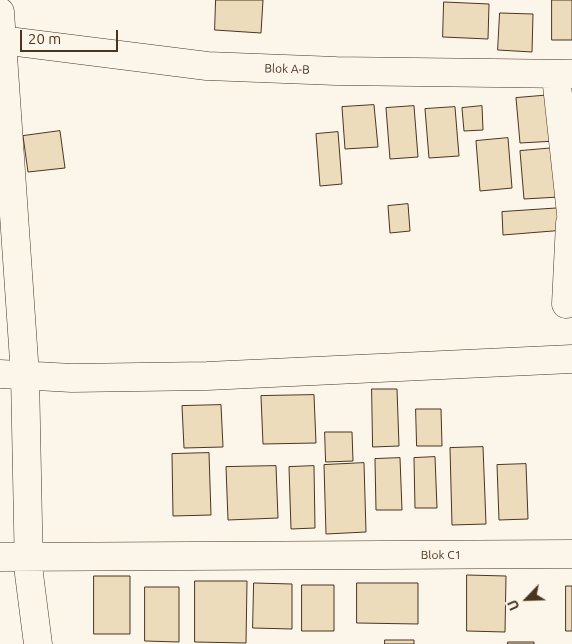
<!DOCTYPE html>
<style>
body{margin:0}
#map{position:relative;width:572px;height:644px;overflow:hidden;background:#fbf6e9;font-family:Ubuntu,sans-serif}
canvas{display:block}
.north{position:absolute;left:502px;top:574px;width:50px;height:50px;-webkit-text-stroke:4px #fbf6e9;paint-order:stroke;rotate:246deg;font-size:14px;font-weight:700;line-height:20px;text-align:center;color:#4a3520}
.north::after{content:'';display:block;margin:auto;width:18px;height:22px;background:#4a3520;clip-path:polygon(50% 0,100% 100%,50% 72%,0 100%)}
.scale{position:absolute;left:20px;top:30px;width:98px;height:22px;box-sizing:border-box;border:2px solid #4a3520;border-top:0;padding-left:6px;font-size:15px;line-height:18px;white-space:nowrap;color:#4a3520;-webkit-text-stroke:4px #fbf6e9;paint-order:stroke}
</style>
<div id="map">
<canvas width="572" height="644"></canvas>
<div class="north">U</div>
<div class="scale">20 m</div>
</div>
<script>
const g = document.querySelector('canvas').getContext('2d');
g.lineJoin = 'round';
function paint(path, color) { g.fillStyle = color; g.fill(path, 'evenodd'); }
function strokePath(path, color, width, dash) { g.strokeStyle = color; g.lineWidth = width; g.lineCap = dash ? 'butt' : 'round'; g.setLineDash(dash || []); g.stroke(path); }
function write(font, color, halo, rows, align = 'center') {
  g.font = font + ' Ubuntu,sans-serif'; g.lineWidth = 4; g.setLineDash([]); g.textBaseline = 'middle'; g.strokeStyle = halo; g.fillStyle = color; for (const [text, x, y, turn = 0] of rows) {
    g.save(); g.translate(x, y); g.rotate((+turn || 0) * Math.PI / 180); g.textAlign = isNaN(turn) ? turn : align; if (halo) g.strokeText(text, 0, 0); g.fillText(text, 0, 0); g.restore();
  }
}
const building = new Path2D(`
 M 216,0 L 263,0 L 261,33 L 215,30 Z
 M 552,0 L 572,0 L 572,40 L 552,40 Z
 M 444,2 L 489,4 L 488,39 L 443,37 Z
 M 500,13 L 533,14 L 532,52 L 498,50 Z
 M 552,95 L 556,141 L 520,143 L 516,98 Z
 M 374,105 L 378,147 L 345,149 L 342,107 Z
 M 414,106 L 418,157 L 390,159 L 386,108 Z
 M 482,106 L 483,130 L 464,131 L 462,108 Z
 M 455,107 L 459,156 L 429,158 L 425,109 Z
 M 60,131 L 65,168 L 28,172 L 23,136 Z
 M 338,132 L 342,184 L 320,186 L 316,134 Z
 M 508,138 L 512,188 L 480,191 L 476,141 Z
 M 555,148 L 559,197 L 524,199 L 520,151 Z
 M 408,204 L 410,231 L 390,233 L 388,206 Z
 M 562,208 L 565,230 L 503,235 L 502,212 Z
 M 372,389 L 397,389 L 399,446 L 373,447 Z
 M 314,395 L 316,443 L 263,444 L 261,396 Z
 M 221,405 L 223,447 L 184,448 L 182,406 Z
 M 416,409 L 441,409 L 442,446 L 417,446 Z
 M 325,432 L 352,432 L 353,461 L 326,462 Z
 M 483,447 L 486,524 L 452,525 L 450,448 Z
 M 209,453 L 211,515 L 173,516 L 172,454 Z
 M 435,457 L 437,508 L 415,508 L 414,458 Z
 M 400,458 L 402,510 L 376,510 L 375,459 Z
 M 364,463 L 366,532 L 326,534 L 324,465 Z
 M 526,464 L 528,519 L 499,520 L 497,465 Z
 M 276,466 L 278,518 L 228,520 L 226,467 Z
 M 314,466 L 315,528 L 291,529 L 289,467 Z
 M 467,575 L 506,576 L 505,632 L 467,631 Z
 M 94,576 L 130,576 L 130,634 L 94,634 Z
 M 195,581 L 247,581 L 246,643 L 195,642 Z
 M 254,583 L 292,584 L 292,629 L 253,628 Z
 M 357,583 L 418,583 L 418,624 L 357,623 Z
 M 302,585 L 334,585 L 334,631 L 302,631 Z
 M 566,586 L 572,586 L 572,631 L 566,631 Z
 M 145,587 L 179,587 L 179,642 L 145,641 Z
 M 385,640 L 414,640 L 414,644 L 385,644 Z
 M 508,642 L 534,642 L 534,644 L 508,644 Z`);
const street = new Path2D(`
 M 0,12 L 25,375 L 29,574 L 38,644
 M 0,40 L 207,66 L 336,71 L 572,74
 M 556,76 L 572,223
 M 566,304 L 570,223
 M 0,374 L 72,378 L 207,376 L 572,359
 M 0,557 L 572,554`);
const streetNames = [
 ["Blok A-B",287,69,2],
 ["Blok C1",441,555]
];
paint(building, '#ecdcbc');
strokePath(building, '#4a3520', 1);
strokePath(street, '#4a3520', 29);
strokePath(street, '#fbf6e9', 28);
write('12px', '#4a3520', '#fbf6e9', streetNames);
</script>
